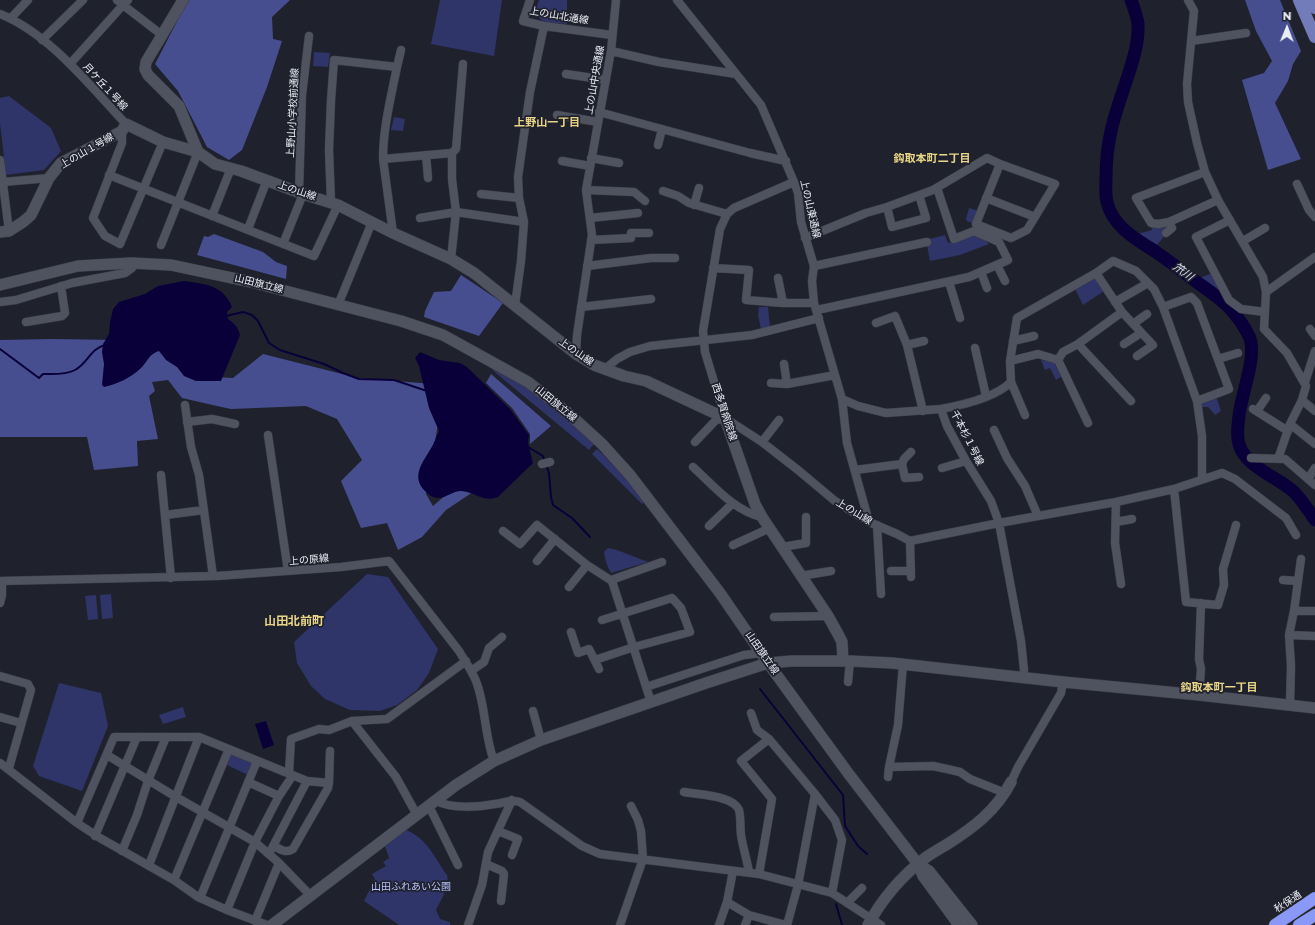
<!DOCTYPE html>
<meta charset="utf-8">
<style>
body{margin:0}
#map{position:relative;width:1315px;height:925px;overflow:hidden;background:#1f222d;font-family:Montserrat,sans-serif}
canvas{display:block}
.north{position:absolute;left:1267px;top:8px;width:40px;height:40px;-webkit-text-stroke:3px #1f222d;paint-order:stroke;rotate:1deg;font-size:11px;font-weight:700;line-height:16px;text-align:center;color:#ebedf5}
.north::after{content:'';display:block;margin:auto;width:14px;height:18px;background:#ebedf5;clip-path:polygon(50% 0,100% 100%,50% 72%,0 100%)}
</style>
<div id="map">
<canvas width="1315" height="925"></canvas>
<div class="north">N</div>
</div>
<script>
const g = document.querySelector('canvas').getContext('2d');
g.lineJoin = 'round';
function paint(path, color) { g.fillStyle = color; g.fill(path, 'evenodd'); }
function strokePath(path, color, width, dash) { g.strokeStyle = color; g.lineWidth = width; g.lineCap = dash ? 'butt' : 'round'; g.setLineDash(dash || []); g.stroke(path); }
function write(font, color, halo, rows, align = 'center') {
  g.font = font + ' Montserrat,"Noto Sans JP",sans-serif'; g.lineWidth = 3.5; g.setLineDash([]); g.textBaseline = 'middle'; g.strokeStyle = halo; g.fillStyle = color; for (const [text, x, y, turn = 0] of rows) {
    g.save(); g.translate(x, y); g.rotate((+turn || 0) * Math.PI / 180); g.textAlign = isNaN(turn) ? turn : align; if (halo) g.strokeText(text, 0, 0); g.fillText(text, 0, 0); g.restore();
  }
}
const green = new Path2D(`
 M 440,0 L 502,0 L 494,56 L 431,44 Z
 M 539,0 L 567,0 L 567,24 C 552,23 542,26 535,11 Z
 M 314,52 L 330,53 L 328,67 L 313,66 Z
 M 9,96 L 51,128 L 61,151 L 44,170 L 6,175 L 0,123 L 0,98 Z
 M 394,117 L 405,119 L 403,131 L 391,130 Z
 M 969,208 L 979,211 L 975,224 L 967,221 L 966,219 Z
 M 1164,225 L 1167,228 L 1164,232 L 1163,238 L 1157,245 L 1138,234 L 1152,230 L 1151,226 Z
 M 973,234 L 985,240 L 989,244 L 960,255 L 930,261 L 926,240 L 945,235 L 948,243 Z
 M 1212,273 L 1223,294 L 1219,296 L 1203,282 L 1200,278 Z
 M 1094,276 L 1104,291 L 1083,305 L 1074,287 Z
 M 759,307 L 768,307 L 770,327 L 761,329 L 758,315 Z
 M 1041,360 L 1054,362 L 1061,377 L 1056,380 L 1050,368 L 1045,370 Z
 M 493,366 L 536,393 L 582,431 L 594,444 L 589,450 L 497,374 L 492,369 Z
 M 1216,396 L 1221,411 L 1215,415 L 1208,407 L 1202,407 L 1201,402 Z
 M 597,449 C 615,466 630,482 644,502 L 642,504 L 592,454 Z
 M 608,548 L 617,550 L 648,562 L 611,573 C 607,566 605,560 604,552 Z
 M 367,574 L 388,577 L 438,649 L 429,673 L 417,690 L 397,705 L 380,711 L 350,710 L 325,699 L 311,686 L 297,663 L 294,642 Z
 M 111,594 L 113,618 L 102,619 L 100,595 Z
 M 96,595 L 98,619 L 88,620 L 85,596 Z
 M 59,683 L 101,693 L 108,726 L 82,791 L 39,776 L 33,766 Z
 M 183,707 L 186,717 L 163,724 L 159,715 Z
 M 232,752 L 254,761 L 248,775 L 227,765 Z
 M 406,830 C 428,839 434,857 447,875 C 450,886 441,900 436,910 L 440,919 L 450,922 L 450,925 L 399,925 L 364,901 L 375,879 L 372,874 L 386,866 L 383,862 L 389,858 L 385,846 Z`);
const forest = new Path2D(`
 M 189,0 L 290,0 L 272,17 L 273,39 L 282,41 L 267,87 L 242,150 L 229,160 L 207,147 L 178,91 L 155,64 L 187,2 Z
 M 1245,0 L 1280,0 L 1301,51 L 1293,64 L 1288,81 L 1275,103 L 1301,159 L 1268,170 L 1242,80 L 1264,73 L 1272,61 L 1256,31 Z
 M 214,234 L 263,252 L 276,262 L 287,266 L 286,279 L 197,255 L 204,236 L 208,237 Z
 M 461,275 L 503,303 L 479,336 L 424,317 L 425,311 L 434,292 L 451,291 Z
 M 53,339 L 115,340 L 155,344 L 192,376 L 233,378 L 263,354 L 358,378 L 433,384 L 439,418 L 426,494 L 433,506 L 462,481 L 476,490 L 446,510 L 422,537 L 398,550 L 387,523 L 361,528 L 341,481 L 362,460 L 337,419 L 306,406 L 231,409 L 217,406 L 182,398 L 168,380 L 152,382 L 155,391 L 149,396 L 158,439 L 137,441 L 138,466 L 94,470 L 87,437 L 0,437 L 0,340 Z
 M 491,374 L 551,426 L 530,444 L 530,434 L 512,408 L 486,383 Z`);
const water = new Path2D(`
 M 184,281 C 206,284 223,285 232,307 L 227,312 L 228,319 C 235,324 238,327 240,335 L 221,381 L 196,381 L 184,376 L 177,367 L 166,360 L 159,351 C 149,354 148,361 141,368 C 131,378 117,384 104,387 L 102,385 L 104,364 L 102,352 L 103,344 L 109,334 L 110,322 L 113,309 L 119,302 L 145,294 L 158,286 Z
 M 420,352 L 439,360 L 460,363 L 467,367 L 510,409 L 529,435 L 528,443 L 533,463 L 498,497 C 484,503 475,492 461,491 C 453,491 446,498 438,498 C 432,498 428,494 425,491 C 411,477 422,463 430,450 C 434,444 436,437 439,431 L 429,408 L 419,366 L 415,358 Z
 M 266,721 L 274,745 L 263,749 L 255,724 Z`);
const stream = new Path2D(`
 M 226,316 L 243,312 L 252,315 L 258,321 L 269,343 L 280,350 L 324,364 L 343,373 L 359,379 L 394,380 L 427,391
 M 0,349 L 39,378 L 43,374 C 53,374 66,375 75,370 C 88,363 90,349 105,345
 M 528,447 L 543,456 L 544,460
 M 546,465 L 549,473 L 551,497 L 553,505 L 572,518 L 590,537
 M 760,689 L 843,795 L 845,826 L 858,846 L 867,854
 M 836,904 L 842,925`);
const river = new Path2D(`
 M 1131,0 C 1134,8 1137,16 1138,24 C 1139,44 1132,63 1126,82 C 1114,117 1106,140 1106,177 C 1106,185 1105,194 1107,202 C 1112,226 1137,240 1156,252 C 1169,261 1182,271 1194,280 C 1206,289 1224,300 1233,312 C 1239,319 1245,328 1249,336 C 1258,355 1241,394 1239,416 C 1238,426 1236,434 1239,444 C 1245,467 1278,477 1294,492 C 1302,500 1309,511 1315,520`);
const street = new Path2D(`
 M 128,0 L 123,5 L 162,35
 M 530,0 L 523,21 L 544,26 L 612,35
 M 677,0 L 761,105 L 794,182 L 798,193 L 801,222 L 814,266 L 812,281 L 814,303 L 842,399 L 847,443 L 869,522
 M 1188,0 L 1194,11 L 1187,84 L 1188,102 L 1197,143 L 1205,172 L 1218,200 L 1263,277 L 1266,292 L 1264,329 L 1287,353 L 1306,386 L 1302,400 L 1315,411
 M 0,14 C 50,34 90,86 126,124
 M 11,18 L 28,0
 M 42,40 L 83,0
 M 1191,41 L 1246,33
 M 611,51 L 659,62 L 736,74
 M 70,64 L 123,5 L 117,0
 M 397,67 L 401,50
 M 566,74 L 606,80
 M 599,112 L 750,153 L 786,161
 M 557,115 L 598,122
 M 122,131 L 122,143 L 93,218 L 105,236 L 120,244 L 163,142
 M 658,145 L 662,129
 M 426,155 L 428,178
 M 591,158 L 619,163
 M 383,159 L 452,153
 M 0,160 L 9,231
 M 562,161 L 590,166
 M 1205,172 L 1136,198 L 1151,223 L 1158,224 L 1169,222 L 1218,200
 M 109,175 L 314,256 L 338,205
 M 3,182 L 49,178
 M 1297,184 L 1309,210 L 1315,217
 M 586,190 L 634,192 L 645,201
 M 663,191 L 678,196 L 689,203 L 727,214
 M 299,192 L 302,95 L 309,36
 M 481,194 L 519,198
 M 986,198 L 1035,217
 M 331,202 L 329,150 L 331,100 L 334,60 L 397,67 C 391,97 383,128 383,159 L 393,233
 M 694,205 L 699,188
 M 887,207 L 892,227 L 926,218 L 919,195
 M 212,216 L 231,168
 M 420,218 L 456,212 L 524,222
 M 590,218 L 638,213
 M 1230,220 L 1196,237 L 1229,300 L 1241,309 L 1265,312
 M 248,229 L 267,180
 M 1166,233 L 1172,228 L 1169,222
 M 805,238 L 866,213 L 887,207 L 933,190 L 987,158 L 1000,164 L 976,224 L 1011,238 L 1027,230 L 1055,184 L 1000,164
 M 591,240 L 631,238 L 631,233 L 649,233
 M 1243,241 L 1265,228
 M 283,244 L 303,194
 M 161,245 L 198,152
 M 451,259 L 456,212 L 452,179 L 452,153 L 456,149 L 463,64
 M 997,265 L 1005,281
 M 587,266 L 651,258 L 675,258
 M 814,266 L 927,242
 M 713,268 L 749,270 L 746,300 L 783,303 L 814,303
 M 981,272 L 987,288
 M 1096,273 L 1122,312 L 1153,345 L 1137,356
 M 778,278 L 783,303
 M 949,282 L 960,318
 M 1266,292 L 1315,257
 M 0,302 L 16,300 L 72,283 L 125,273 L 132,268 L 136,263
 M 1115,302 L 1148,283
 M 338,305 L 372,222
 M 515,305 L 521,261 L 524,222 L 519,198 L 518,177 L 530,92 L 544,26
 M 581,307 L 651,299
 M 1163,307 L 1191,297 L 1197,303 L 1229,389 L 1197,401
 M 817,310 L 969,277 L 1008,260 L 999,242 L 974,231 L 954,239 L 937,188
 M 26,322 L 62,316 L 65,313 L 61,286
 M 876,323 L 895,316 L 907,345 L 923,411
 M 1133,324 L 1147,314
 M 1310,329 L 1315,336
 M 1013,341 L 1034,336
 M 1078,344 L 1131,401
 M 1124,344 L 1141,333
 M 907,345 L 924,341
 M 975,348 L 986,396
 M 576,354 L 577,335 L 592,235 L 586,190 L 611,51 L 616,0
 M 1218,359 L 1238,353
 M 1058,360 L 1063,352 L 1078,344 L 1122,312
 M 1010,361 L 1017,318 L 1096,273 L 1113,261 L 1136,271 L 1154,289 L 1163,307 L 1197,401 L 1202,436 L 1202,479
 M 784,364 L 787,384
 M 605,369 L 617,359 L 630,352 L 650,346 L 752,335 L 819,318
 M 1011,382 L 1025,415
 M 1305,382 L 1315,351
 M 771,383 L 787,384 L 835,375
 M 842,399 L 858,406 L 886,413 L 941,409 L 947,426 L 966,461 L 991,501 L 999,523 L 1116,502 L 1174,489 L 1222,473 L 1235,479 L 1286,518 L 1296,535
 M 185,405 L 191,447 L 199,475 L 213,576
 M 941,409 C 963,405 995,398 1011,382 L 1010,361 L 1038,354 L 1058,360 L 1088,423
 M 1253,409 L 1288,431
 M 1257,411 L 1266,398
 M 725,418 L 762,442 L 798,470 L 835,501 L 869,522 L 897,534 L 910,541 L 999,523 L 1021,641 L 1024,670 L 1023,678
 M 725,418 L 705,352 L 703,331 L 720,229 L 727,214 L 734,208 L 794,182
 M 187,422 L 212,419 L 235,424
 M 1290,424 L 1315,444
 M 994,430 L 1007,458 L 1025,486 L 1038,516
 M 268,435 L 288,571
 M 695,442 L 716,420 L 725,418
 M 762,442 L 779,420
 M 1251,458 L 1285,459 L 1315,485
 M 1278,459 L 1290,424 L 1302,400
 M 542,464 L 550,462
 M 902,464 L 904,459 L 911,452
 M 693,467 C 713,485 734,511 762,517
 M 942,468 L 966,461
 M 855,470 L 902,464 L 905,478 L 919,477
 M 161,475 L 171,578
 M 1308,479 L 1315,468
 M 1174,489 L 1186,602 L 1218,605 L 1224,585 L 1223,569 L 1236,525
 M 1116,502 L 1115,543 L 1121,584
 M 165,515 L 204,510
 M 1116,522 L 1132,519
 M 877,525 L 881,594
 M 709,526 L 733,503
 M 503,531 L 520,544 L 537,525 L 587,565 L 612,581 L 651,702
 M 910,541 L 911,577
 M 733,545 L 770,528
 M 782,547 L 806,543 L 806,517
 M 537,561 L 555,539
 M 891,571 L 911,571
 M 800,576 L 831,571
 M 1283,580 L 1298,581
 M 0,581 L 217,576 L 341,567 L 389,561 L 459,651 C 465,661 472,671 476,681 C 486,706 484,735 494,761
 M 612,581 L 614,579 L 662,562
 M 569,587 L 587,565
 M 0,603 L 2,595 L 2,581
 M 1294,611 L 1315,611
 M 774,617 L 828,616
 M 571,632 L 578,653 L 589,649 L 599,669
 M 1289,635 L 1315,636
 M 595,660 L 634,647 L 690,632 L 681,608 L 672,598 L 602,620
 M 471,671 L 484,662 L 489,648 L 502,637
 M 0,676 L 28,684 L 31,690 L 9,768
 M 848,682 L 850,661
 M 646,687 L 744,655 L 761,653
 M 1199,695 L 1201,669 L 1199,659 L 1201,603
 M 1290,705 L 1291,666 L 1289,635 L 1294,611 L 1301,559
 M 533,711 L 541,740
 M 751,713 L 757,730 L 769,739 L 815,794 L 835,820 L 842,840 L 832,893
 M 0,717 L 21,723
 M 352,721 L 396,777 L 417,815
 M 107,755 L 176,797 L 255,842 L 279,863 L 311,896
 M 0,763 L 77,823 L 100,838 L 174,880 L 198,897 L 227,910 L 267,925
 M 889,767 L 898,725 L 903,664
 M 289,773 L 291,739 L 319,729 L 329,730 L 352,721 L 387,719 L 466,661
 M 888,777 L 889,767 L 933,766 L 947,769 L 960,772 L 970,779 L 1005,793
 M 248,782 L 279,796
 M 1011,782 L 1018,767 L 1061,693 L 1063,682
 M 684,792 C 698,795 733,795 739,810 C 741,818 740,827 741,835 C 743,848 747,860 749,872
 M 437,801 C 450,809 480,807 495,804 C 505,803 509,799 520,802 L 582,846 L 600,854 L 759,874 L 832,893 L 881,925
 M 429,806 L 458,865
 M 77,823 L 114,737 L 199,737 L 307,781 L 329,783
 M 498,831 L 518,839 L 512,855
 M 95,836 L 137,737
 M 274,846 C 280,849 285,854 293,849 L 328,788 L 329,783 L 330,751
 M 271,850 L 307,781
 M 122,851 L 137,815 L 148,781 L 166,737
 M 486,864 L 502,871 L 504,874 L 501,901
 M 149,865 L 199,737
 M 759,874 L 772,799 L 741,761 L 769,739
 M 174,880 L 229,749
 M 200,898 L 257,761
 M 727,902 L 749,915 L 786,925
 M 847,903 L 862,888
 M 227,910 L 255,842 L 279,796 L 293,775
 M 255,921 L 279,863
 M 468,925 L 482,885 L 488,852 L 512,800
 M 620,925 L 643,859 L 641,831 L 638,820 L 631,806
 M 719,925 L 727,902 L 733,871
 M 745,925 L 749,915
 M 787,925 L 798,885 L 815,794`);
const secondary = new Path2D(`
 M 183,0 L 146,62 L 145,69 L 148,75 L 179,106 L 198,152 L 215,164 L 241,171 L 306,195 L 338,205 L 393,233 L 451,259 L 474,273 L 576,354 L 594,365 L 624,376 L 646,381 L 725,418 L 755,504 L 762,517 L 828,616 L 838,634 L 842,642 L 843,661
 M 0,232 L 9,231 L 23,222 L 31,215 L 49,178 L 61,163 L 122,131 L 126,124 L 163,142 L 198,152
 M 0,285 L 78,266 L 131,263 L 171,265 L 251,282 L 401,321 L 443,335 L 528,382 L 567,412 L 602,444 L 630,475 L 720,593 L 768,663 L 848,773 L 918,864 L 923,876 L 959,925
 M 918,864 L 929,871 L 972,925
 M 272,925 L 456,785 L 494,761 L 541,740 L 706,683 L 768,663 L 792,661 L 850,661 L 892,663 L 1063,682 L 1199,695 L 1315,708
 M 868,925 C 882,899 902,876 925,858 C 932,853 939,849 946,845 C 973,828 996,811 1011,782`);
const primary = new Path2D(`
 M 1299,0 L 1315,37
 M 1311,0 L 1315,8`);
const highway = new Path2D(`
 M 1275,925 L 1315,898
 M 1299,925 L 1315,915`);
const streetNames = [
 ["上の山北通線",559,16,10],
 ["上の山中央通線",595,80,-80],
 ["月ケ丘１号線",105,87,47],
 ["上野山小学校前通線",293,113,-87],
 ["上の山１号線",87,151,-30],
 ["上の山線",297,191,19],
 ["上の山東通線",810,209,77],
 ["山田旗立線",259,284,14],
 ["上の山線",576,352,35],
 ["山田旗立線",556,404,39],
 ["西多賀病院線",724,412,72],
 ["千本杉１号線",967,438,63],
 ["上の山線",854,512,31],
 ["上の原線",309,560,-5],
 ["山田旗立線",762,653,55],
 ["秋保通",1288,902,-33]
];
const parkNames = [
 ["山田ふれあい公園",411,887]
];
const neighbourhoodNames = [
 ["上野山一丁目",547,123],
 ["鈎取本町二丁目",932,159],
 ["鈎取本町一丁目",1219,688]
];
const waterNames = [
 ["笊川",1183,272,36]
];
const quarterNames = [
 ["山田北前町",294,621]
];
paint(green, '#2f3469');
paint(forest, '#464e8f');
paint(water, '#09003a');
strokePath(stream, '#09003a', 2);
strokePath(river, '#09003a', 13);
strokePath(street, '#3b3d46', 9);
strokePath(secondary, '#3b3d46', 12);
strokePath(primary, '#3b3d46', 13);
strokePath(highway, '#3b3d46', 13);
strokePath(street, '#4f525f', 8);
strokePath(secondary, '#4f525f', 11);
strokePath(primary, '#727cba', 12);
strokePath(highway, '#8a98f7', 12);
write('10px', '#ebedf5', '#1f222d', streetNames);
write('10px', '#b8c3fc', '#1f222d', parkNames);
write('bold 11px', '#e8d587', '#1f222d', neighbourhoodNames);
write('italic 11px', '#dbe0f3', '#1f222d', waterNames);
write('bold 12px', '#e8d587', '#1f222d', quarterNames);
</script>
